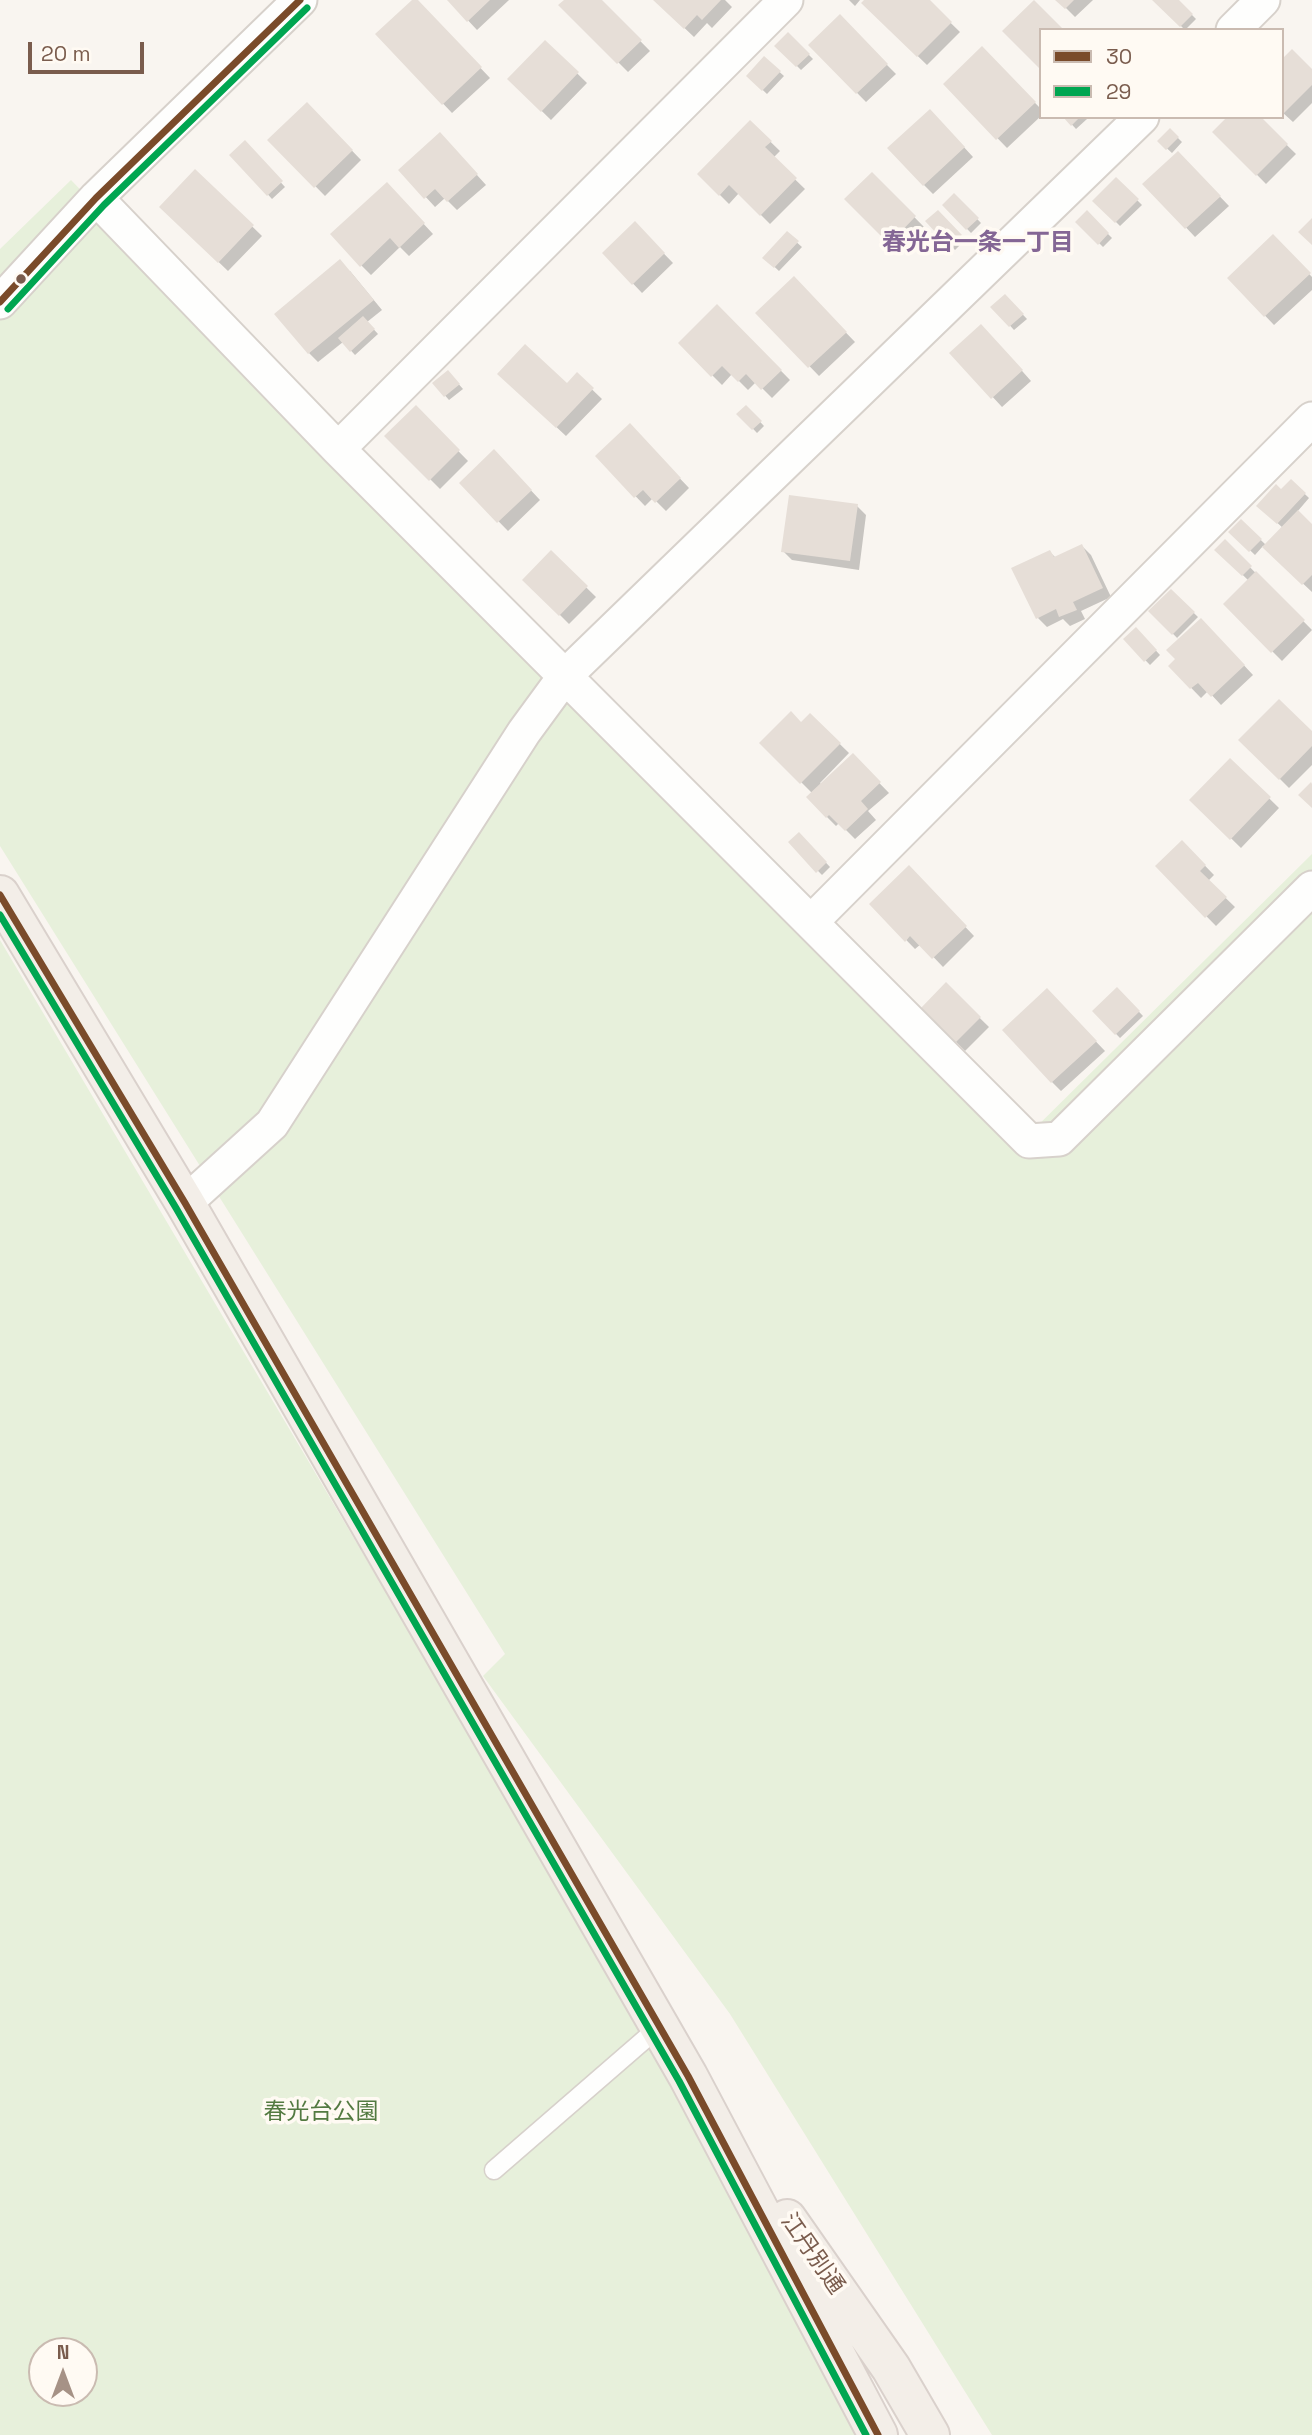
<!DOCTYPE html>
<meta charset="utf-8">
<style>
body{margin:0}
#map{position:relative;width:1312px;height:2435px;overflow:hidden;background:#f9f5f0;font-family:"Space Grotesk",sans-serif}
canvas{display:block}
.legend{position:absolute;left:1039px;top:28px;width:245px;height:91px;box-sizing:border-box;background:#fffaf3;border:2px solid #cabbb1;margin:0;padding:9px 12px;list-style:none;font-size:21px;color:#7a5c4d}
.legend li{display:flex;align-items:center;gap:14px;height:35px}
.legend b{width:35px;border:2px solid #cabbb1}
.north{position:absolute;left:28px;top:2337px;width:70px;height:70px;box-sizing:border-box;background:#fffaf3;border:2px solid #cabbb1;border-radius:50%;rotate:0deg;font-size:19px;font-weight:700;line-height:28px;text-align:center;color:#7a5c4d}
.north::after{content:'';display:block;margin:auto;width:24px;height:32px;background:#a69286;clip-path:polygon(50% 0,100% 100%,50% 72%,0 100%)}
.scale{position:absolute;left:28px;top:42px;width:116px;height:32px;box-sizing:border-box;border:4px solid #7a5c4d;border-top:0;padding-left:9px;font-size:21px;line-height:24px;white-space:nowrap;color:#7a5c4d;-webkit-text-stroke:5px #fffaf3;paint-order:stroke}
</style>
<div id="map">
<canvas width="1312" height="2435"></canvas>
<ul class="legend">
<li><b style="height:9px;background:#7a4b2a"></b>30</li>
<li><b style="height:9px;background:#00a651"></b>29</li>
</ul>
<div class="north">N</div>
<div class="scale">20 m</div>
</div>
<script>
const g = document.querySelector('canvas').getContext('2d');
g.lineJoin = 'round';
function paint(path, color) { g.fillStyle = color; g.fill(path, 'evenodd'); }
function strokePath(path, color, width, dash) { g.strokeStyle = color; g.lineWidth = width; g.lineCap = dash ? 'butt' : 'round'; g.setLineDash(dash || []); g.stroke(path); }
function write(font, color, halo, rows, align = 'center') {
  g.font = font + ' "Space Grotesk","Noto Sans JP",sans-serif'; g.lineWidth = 7; g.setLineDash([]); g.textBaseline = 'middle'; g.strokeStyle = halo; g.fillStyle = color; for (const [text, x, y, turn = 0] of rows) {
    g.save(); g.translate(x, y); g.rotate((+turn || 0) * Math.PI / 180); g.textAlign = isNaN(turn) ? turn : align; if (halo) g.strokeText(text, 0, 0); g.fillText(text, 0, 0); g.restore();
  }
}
const green = new Path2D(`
 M 71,180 L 1014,1149 L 1312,854 L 1312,2435 L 992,2435 L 730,2014 L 483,1676 L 505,1654 L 0,846 L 0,249 Z
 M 0,940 L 674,2079 L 859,2435 L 0,2435 ZM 42,2351 L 84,2351 L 84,2393 L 42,2393 Z`);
const shadow = new Path2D(`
 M 416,0 L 490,78 L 452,113 L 378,35 Z
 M 449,0 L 509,0 L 477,30 Z
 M 566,0 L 600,0 L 650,51 L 628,72 L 561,5 Z
 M 655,0 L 725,0 L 732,7 L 712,28 L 707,23 L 694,37 Z
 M 849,0 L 860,0 L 855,6 Z
 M 866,0 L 927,0 L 960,32 L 927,65 L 863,3 Z
 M 1058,0 L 1093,0 L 1075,17 Z
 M 1155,0 L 1177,0 L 1196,19 L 1185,30 Z
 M 839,17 L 896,74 L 866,102 L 810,45 Z
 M 788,34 L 813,59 L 801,70 L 777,46 Z
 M 545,42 L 587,83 L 551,120 L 509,79 Z
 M 982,49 L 1041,109 L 1041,116 L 1007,148 L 945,84 Z
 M 764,58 L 784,76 L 767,94 L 748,76 Z
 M 1312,72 L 1312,103 L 1293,122 L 1282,112 Z
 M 307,104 L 361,160 L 325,196 L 270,140 Z
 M 1065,117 L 1085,117 L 1087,119 L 1076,129 Z
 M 1258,117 L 1296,154 L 1266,184 L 1215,132 Z
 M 939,120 L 973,157 L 933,194 L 924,185 Z
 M 750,122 L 780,151 L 773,158 L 805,189 L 770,224 L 739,193 L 729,204 L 699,174 Z
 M 1170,130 L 1182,142 L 1172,153 L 1159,141 Z
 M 245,143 L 285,187 L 272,199 L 232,155 Z
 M 449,144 L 486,185 L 457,210 L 445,198 L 435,207 L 401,170 Z
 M 1178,153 L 1229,206 L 1195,237 L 1145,184 Z
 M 195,171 L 262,236 L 228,271 L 161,207 Z
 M 872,174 L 924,227 L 899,252 L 846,200 Z
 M 1116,179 L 1142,205 L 1120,226 L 1095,201 Z
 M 396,194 L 433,234 L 409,256 L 400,247 L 371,275 L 361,265 Z
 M 954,195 L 981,223 L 971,233 L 944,205 Z
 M 938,212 L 965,240 L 955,250 L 927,222 Z
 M 1087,213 L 1112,238 L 1103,247 L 1078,222 Z
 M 635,224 L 673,263 L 642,293 L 604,253 Z
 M 787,234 L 802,247 L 779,271 L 765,258 Z
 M 1273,237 L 1312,277 L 1312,290 L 1274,325 L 1229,278 Z
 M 350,271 L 382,310 L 367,322 L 378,334 L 355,355 L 343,342 L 318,362 L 309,353 Z
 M 794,279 L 855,342 L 819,376 L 758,313 Z
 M 1005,296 L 1027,319 L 1014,330 L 993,307 Z
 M 717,306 L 790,380 L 772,398 L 756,382 L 748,390 L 732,374 L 722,385 L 680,343 Z
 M 991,336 L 1031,381 L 1002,407 L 952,353 Z
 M 448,372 L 463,389 L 449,400 L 434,383 Z
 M 577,375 L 602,399 L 566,436 L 509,383 L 567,386 Z
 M 746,407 L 764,426 L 757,433 L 739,414 Z
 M 416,408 L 468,461 L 440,489 L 387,436 Z
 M 630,426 L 689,488 L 666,511 L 653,498 L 645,506 L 597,456 Z
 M 494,451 L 540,500 L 508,531 L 461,483 Z
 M 1291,481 L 1309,498 L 1297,512 L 1312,527 L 1312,592 L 1263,546 L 1255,555 L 1231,532 L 1241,521 L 1266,545 L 1283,528 L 1263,510 Z
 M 857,506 L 866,515 L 859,570 L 792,560 L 783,551 Z
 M 1225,542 L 1312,630 L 1282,661 L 1225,604 L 1249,581 L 1217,550 Z
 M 1082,546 L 1091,555 L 1111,597 L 1081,611 L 1085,619 L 1070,626 L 1063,619 L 1047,627 L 1038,618 L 1050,552 L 1056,558 Z
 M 551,553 L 596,597 L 569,624 L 525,580 Z
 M 1171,591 L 1198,617 L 1177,638 L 1180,640 L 1211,630 L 1253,675 L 1221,705 L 1208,691 L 1201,698 L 1170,666 L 1177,659 L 1179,640 L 1151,611 Z
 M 1136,629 L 1160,655 L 1150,665 L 1125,639 Z
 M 810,715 L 849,753 L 820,783 L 822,785 L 853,756 L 889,793 L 868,811 L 876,820 L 855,839 L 839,823 L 836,826 L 827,817 L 809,797 L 813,794 L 762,743 L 802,724 Z
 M 1312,734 L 1312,765 L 1289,788 L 1241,740 Z
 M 1230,760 L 1279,808 L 1241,848 L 1192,800 Z
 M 799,834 L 830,867 L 822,875 L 790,842 Z
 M 1182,842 L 1214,875 L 1208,881 L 1235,907 L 1216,926 L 1157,866 Z
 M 909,868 L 974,936 L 943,967 L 921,944 L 915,949 L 871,904 Z
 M 946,985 L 989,1027 L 965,1051 L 923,1009 Z
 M 1117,989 L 1143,1016 L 1120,1038 L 1094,1011 Z
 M 1056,1000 L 1105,1051 L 1061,1091 L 1052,1082 Z`);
const building = new Path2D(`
 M 412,0 L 418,0 L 482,67 L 442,105 L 375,34 Z
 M 447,0 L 490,0 L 467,22 Z
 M 564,0 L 602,0 L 642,40 L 617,64 L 558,5 Z
 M 653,0 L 721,0 L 702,20 L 697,15 L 684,29 Z
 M 864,0 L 930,0 L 952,22 L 917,57 L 861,3 Z
 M 1034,0 L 1064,30 L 1041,30 L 1041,70 L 1002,31 Z
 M 1055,0 L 1074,0 L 1065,9 Z
 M 1152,0 L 1179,0 L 1193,14 L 1180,27 Z
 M 840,14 L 888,64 L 856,94 L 808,45 Z
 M 788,32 L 810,54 L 796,67 L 774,46 Z
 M 545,40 L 579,72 L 541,112 L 507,79 Z
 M 982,46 L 1036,102 L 996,140 L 943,84 Z
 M 1292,49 L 1312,69 L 1312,85 L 1282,115 L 1282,59 Z
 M 764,56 L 781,71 L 762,91 L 746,76 Z
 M 307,102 L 353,150 L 314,188 L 267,140 Z
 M 930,109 L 965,147 L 923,186 L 887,148 Z
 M 1063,117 L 1080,117 L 1071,126 Z
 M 1227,117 L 1261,117 L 1288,144 L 1256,176 L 1212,132 Z
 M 750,120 L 772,141 L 765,147 L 797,178 L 760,216 L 729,185 L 719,196 L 697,174 Z
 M 1170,128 L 1179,137 L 1166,150 L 1157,141 Z
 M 440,132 L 478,174 L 447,202 L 435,189 L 424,199 L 398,170 Z
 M 245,140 L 283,181 L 267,196 L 229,155 Z
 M 1178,151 L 1221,196 L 1185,229 L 1142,184 Z
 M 195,169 L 254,225 L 218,263 L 159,207 Z
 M 872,172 L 916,216 L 889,244 L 844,199 Z
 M 1116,177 L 1139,199 L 1115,223 L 1092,201 Z
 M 387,182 L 425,223 L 399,248 L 390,238 L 360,267 L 330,234 Z
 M 954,193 L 979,218 L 966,230 L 942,205 Z
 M 938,210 L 962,235 L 949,247 L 925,221 Z
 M 1087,210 L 1109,233 L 1098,245 L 1075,222 Z
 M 1312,218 L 1312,245 L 1298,232 Z
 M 635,221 L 665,253 L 632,285 L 602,253 Z
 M 787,231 L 799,241 L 774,268 L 762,258 Z
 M 1273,234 L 1311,273 L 1264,317 L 1227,278 Z
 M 340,259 L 374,300 L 308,354 L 274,314 Z
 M 794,276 L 847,332 L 808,368 L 755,313 Z
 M 1005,294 L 1024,314 L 1009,327 L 990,307 Z
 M 717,304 L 782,370 L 761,390 L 746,374 L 738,382 L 722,366 L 711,377 L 678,343 Z
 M 363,316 L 375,329 L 350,352 L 338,338 Z
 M 981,324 L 1023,370 L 991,399 L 949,353 Z
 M 525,344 L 567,383 L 577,372 L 594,388 L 556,428 L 497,374 Z
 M 448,370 L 460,384 L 444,397 L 432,383 Z
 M 416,405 L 460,450 L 429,481 L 384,436 Z
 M 746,405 L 762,421 L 752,430 L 736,414 Z
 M 630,423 L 681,478 L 655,503 L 643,490 L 634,498 L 595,456 Z
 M 494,449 L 532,490 L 497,523 L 459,483 Z
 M 1291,479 L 1306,493 L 1277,524 L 1256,506 L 1276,484 L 1281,489 Z
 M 789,495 L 858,504 L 850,561 L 781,552 Z
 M 1298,510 L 1312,524 L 1312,575 L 1302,585 L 1262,547 Z
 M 1241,519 L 1262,539 L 1249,552 L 1228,532 Z
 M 1225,539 L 1252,566 L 1242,576 L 1214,550 Z
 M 1082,544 L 1103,588 L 1073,602 L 1077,610 L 1059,617 L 1056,609 L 1036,619 L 1011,568 L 1050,550 L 1054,557 Z
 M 551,550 L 588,586 L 559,616 L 522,580 Z
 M 1256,571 L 1305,620 L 1271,653 L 1223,604 Z
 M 1171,589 L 1195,612 L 1172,635 L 1148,611 Z
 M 1201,618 L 1245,665 L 1211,697 L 1198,683 L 1190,689 L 1168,666 L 1175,659 L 1166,650 Z
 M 1136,627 L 1157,650 L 1144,662 L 1123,639 Z
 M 1279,699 L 1312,731 L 1312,746 L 1279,780 L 1238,740 Z
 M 791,711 L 801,722 L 810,713 L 841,743 L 800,784 L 759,743 Z
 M 853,753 L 881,782 L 861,801 L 868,809 L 845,831 L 829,815 L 826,818 L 806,797 Z
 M 1230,758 L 1271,797 L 1230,840 L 1189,800 Z
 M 1311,782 L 1312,784 L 1312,808 L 1298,795 Z
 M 799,832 L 827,862 L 816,873 L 788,842 Z
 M 1182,840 L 1206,865 L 1200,871 L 1227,897 L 1205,918 L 1155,866 Z
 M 909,865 L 967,926 L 932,959 L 910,936 L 905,942 L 869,904 Z
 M 946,982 L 981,1017 L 955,1043 L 920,1009 Z
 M 1117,987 L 1140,1011 L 1115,1035 L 1092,1011 Z
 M 1047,988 L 1097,1041 L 1051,1083 L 1002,1030 Z`);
const lane = new Path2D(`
 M 494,2170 L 659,2027`);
const street = new Path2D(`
 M 1233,30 L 1263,0
 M 96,198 L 338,449 L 1029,1141 L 1059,1139 L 1312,888
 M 0,302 L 96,198 L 300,0
 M 338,449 L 786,0
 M 811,922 L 1312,419
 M 185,1203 L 272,1124 L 524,732 L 565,676 L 1142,117`);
const primary = new Path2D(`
 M 0,895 L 185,1203 L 688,2076 L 878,2435
 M 787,2219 L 891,2368 L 930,2435`);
const bus1 = new Path2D(`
 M 0,302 L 96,198 L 300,0
 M 0,895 L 185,1203 L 688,2076 L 878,2435`);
const bus2 = new Path2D(`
 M 8,309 L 104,205 L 307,8
 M 0,915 L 176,1208 L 679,2081 L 866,2435`);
const markers = [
 [21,279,6,"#7a5c4d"]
];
const parkNames = [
 ["春光台公園",321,2113]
];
const streetNames = [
 ["江丹別通",812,2254,55]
];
const neighbourhoodNames = [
 ["春光台一条一丁目",978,243]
];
paint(green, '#e7f0db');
paint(shadow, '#0003');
paint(building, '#e6ded7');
strokePath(lane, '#d7d1cb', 21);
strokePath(street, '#d7d1cb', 37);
strokePath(primary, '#dad1cc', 42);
strokePath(lane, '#fefefd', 18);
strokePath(street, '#fefefd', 33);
strokePath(primary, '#f3eee8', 38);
strokePath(bus1, '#7a4b2a', 7);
strokePath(bus2, '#00a651', 7);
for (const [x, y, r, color] of markers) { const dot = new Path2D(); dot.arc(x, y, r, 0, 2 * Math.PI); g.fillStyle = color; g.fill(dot); strokePath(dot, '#fffaf3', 2.5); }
write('23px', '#537a41', '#fffaf3', parkNames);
write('23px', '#7a5c4d', '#fffaf3', streetNames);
write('bold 24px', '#846695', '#fffaf3', neighbourhoodNames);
</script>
